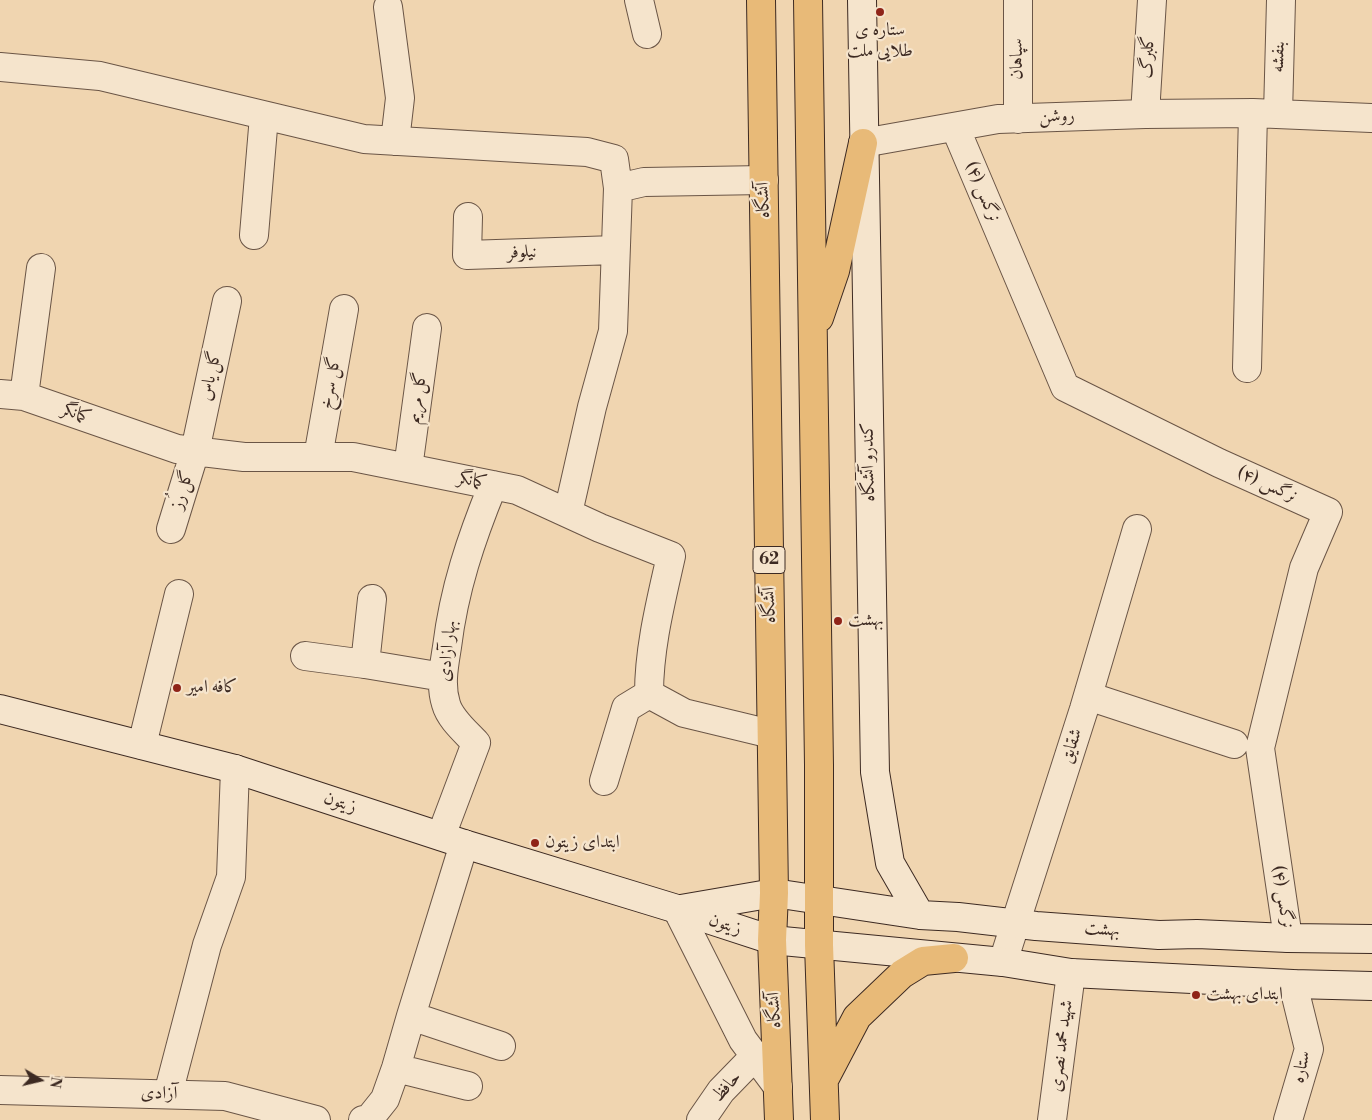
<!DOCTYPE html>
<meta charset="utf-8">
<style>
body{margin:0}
#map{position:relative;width:1372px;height:1120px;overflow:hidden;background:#f0d5b0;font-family:"Libre Bodoni",serif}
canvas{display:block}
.north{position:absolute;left:15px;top:1055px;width:50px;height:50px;-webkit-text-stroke:4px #f5e4cc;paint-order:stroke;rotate:99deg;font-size:14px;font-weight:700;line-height:20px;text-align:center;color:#3d2a22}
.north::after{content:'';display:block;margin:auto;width:18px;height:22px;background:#3d2a22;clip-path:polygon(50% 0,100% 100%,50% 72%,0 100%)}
</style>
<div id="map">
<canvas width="1372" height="1120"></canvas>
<div class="north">N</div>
</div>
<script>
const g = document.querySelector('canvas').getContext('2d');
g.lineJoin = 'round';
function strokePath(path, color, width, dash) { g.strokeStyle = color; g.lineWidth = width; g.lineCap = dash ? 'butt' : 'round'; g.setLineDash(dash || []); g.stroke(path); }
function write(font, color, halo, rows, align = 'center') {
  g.font = font + ' "Libre Bodoni",Amiri,serif'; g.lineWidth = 4.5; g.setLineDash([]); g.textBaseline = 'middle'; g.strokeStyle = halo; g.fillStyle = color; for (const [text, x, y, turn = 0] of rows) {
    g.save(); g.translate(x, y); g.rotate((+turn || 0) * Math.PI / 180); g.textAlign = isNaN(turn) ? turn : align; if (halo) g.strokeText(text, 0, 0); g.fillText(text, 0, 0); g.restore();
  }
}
const minor = new Path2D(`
 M 639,0 L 647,34
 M 1018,0 L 1018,119
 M 388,7 L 400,98 L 395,141
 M 0,67 L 100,76 L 364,139 L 587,152 L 614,159 L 618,188
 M 1145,114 L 1152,0
 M 1278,114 L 1281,0
 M 955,127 L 1065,387 L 1219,463 L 1328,512 L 1304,568 L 1260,748 L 1288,938
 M 863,143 L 998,119 L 1145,114 L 1253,113 L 1371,118
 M 468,217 L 467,255 L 615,250
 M 254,235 L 264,116
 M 1247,368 L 1253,113
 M 0,394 L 24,396 L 177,449 L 244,457 L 353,457 L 517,490 L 600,528 L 671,556 C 661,601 649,647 649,694 L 684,713 L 771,734
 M 24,396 L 41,268
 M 318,457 L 344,309
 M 408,468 L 427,328
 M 568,513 L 592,407 L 613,331 L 618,188 L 644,182 L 764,180
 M 171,529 L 195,451 L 227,301
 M 305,656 L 365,664 L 443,677
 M 365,664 L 372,599
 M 1088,696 L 1234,744
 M 142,745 L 179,594
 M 604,781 L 626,708 L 649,694
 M 441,836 L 476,743 C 466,732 450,719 446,704 C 440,685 444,666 447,647 C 454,589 471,539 493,485
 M 677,909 L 743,1040 L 778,1087
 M 1003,962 L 1084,709 L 1137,529
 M 411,1016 L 501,1046
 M 396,1068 L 468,1086
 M 0,1090 L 225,1096 L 316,1120
 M 168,1094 L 207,945 L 231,877 L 235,769
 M 363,1120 L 369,1119 L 385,1099 L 396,1068 L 411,1016 L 464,844
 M 701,1120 L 721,1091 L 755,1056
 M 1052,1120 L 1071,973
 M 1288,1120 L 1309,1049 L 1293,984`);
const secondary = new Path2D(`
 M 862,0 L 875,772 L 890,863 L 920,915
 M 0,709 L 235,769 L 464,844 L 677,909 L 772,940 L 1003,962 L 1071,973 L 1293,984 L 1372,986
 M 681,909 L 774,893 L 920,915 L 958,917 L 1036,926 L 1159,935 L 1197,934 L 1288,938 L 1372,939`);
const primary = new Path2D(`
 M 761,0 L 774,893 L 772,940 L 779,1120
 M 808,0 L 819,765 L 819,945 L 825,1120
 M 819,318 L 835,271 L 863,143
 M 825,1078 L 857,1017 L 902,974 L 923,961 L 954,958`);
const markers = [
 [880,12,5,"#8f2418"],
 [838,621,5,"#8f2418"],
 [177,688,5,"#8f2418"],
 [535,843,5,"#8f2418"],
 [1196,995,5,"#8f2418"]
];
const shields = [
 [769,560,32]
];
const shieldNames = [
 ["62",769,560]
];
const poiNames = [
 ["ستاره ی",880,31,"center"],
 ["طلایی ملت",880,52,"center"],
 ["بهشت",848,621],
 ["کافه امیر",187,688],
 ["ابتدای زیتون",545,843],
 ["ابتدای بهشت",1206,995]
];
const streetNames = [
 ["گلبرگ",1148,57,-87],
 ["بنفشه",1279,57,-88],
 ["سپاهان",1018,59,-90],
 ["روشن",1057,117,-2],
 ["نرگس (۴)",982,192,67],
 ["آتشگاه",764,200,-91],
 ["نیلوفر",522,253,-2],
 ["گل یاس",211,376,-78],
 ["گل سرخ",331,383,-80],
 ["گل مریم",418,398,-82],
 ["کمانگر",76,414,19],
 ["کندرو آتشگاه",869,462,-91],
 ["کمانگر",472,481,11],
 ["نرگس (۴)",1267,485,24],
 ["گل رُز",183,490,-73],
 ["آتشگاه",770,605,-91],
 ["بهار آزادی",448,651,-84],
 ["شقایق",1072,746,-72],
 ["زیتون",340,803,18],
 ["نرگس (۴)",1282,897,81],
 ["زیتون",725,925,18],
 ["بهشت",1102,930,4],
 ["آتشگاه",775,1010,-92],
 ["شهید محمد نصری",1062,1046,-83],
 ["ستاره",1302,1067,-78],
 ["حافظ",727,1087,-49],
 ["آزادی",159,1094,1]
];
strokePath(minor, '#6a5546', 30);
strokePath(secondary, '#3d2a22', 30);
strokePath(primary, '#3d2a22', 30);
strokePath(minor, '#f5e4cc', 28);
strokePath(secondary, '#f5e4cc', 28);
strokePath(primary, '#e8ba78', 28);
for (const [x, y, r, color] of markers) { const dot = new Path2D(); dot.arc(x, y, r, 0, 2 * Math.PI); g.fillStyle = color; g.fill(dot); strokePath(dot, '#f5e4cc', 2); }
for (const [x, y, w] of shields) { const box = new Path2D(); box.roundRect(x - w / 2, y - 13.5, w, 27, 4); g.fillStyle = '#f5e4cc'; g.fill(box); strokePath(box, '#3d2a22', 1); }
write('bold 16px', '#3d2a22', null, shieldNames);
write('18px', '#3d2a22', '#f5e4cc', poiNames, 'left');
write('18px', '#3d2a22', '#f5e4cc', streetNames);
</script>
